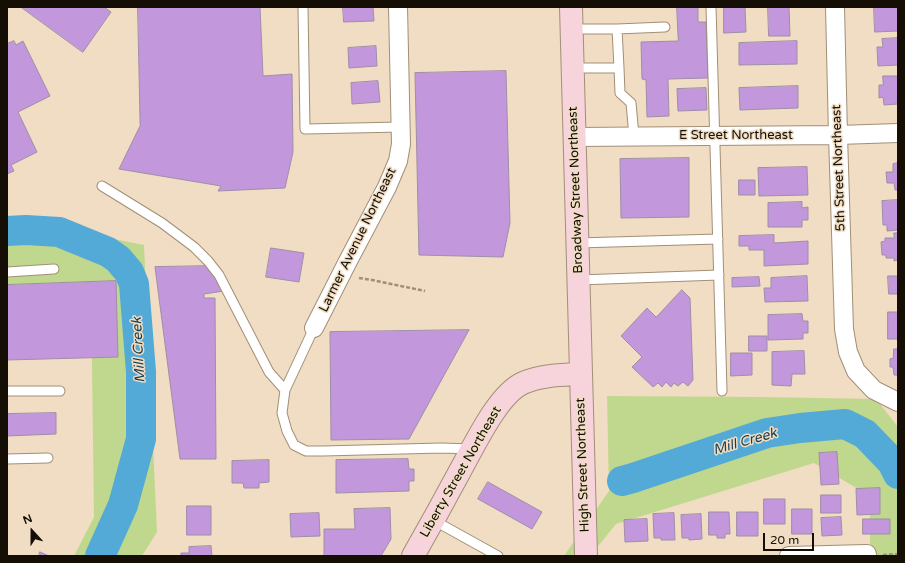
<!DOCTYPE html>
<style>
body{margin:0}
#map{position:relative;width:905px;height:563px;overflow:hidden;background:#f0ddc3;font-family:"Varela Round",sans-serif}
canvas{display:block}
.frame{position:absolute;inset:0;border:8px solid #140e05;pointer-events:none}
.north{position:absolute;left:12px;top:511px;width:40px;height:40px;-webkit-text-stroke:3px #f0ddc3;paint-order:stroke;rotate:339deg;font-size:11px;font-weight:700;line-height:16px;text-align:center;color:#140e05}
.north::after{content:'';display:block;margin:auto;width:14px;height:18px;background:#140e05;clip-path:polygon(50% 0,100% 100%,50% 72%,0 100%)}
.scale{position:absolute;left:763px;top:533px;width:51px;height:18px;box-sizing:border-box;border:2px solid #140e05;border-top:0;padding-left:5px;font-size:12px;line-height:14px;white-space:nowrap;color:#140e05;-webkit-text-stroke:3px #f0ddc3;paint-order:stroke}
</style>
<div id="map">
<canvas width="905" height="563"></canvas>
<div class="frame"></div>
<div class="north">N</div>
<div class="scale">20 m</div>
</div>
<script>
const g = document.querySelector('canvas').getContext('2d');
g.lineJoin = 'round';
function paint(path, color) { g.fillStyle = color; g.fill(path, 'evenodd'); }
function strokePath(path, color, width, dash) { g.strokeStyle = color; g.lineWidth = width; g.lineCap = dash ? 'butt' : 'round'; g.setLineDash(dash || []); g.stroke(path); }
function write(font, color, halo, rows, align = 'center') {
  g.font = font + ' "Varela Round",sans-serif'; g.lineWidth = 3; g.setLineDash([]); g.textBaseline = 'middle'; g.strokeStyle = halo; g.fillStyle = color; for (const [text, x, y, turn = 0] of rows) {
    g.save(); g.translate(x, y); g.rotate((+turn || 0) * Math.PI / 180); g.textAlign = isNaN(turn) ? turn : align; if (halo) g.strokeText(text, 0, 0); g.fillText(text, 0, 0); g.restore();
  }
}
const green = new Path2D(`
 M 7,219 L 19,220 L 144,245 L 157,532 L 142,556 L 74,556 L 94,517 L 91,288 L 7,284 Z
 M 607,396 L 761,397 L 876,399 L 898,427 L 898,556 L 870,556 L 870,496 L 814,463 L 616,524 L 590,556 L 564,556 L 609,491 Z`);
const river = new Path2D(`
 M 7,231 L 26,230 L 59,232 L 108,252 L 118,259 L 129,272 L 134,284 L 141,372 L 141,439 L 123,505 L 100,556
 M 622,481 L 633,478 L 767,433 L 800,428 L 845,424 L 865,434 L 892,462 L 898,474`);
const building = new Path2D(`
 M 21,7 L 104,7 L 111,12 L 83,52 Z
 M 138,7 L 260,7 L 263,76 L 292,74 L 293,152 L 285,188 L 218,191 L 221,186 L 119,169 L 140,126 Z
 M 343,7 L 373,7 L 374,21 L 344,22 Z
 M 677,7 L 698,7 L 698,22 L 706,22 L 708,78 L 668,79 L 669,116 L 647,117 L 646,80 L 642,79 L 641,42 L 678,41 Z
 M 724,7 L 745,7 L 746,32 L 724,33 Z
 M 768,7 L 789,7 L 790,36 L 769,36 Z
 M 874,7 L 898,7 L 898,31 L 875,32 Z
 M 898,38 L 898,65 L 878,66 L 877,47 L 883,47 L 882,39 Z
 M 14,41 L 16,45 L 23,41 L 50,96 L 18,112 L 37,152 L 11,165 L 14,171 L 7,174 L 7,44 Z
 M 797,41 L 797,64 L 739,65 L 739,43 Z
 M 376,46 L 377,66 L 349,68 L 348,48 Z
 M 506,71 L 510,223 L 503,257 L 419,255 L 415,73 Z
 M 883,76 L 898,76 L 898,104 L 884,105 L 883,97 L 879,98 L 879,85 L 883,85 Z
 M 378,81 L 380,102 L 352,104 L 351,83 Z
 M 798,86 L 798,108 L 740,110 L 739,88 Z
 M 706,88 L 707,110 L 678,111 L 677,89 Z
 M 689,158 L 689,217 L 621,218 L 620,159 Z
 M 898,163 L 898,190 L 895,190 L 894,183 L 887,183 L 886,172 L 893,172 L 893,164 Z
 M 807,167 L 808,195 L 759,196 L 758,168 Z
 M 739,180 L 755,180 L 755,195 L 739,195 Z
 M 898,200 L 898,230 L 887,231 L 887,225 L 883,225 L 882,201 Z
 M 802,202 L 802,208 L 808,207 L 808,220 L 802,220 L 802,227 L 768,227 L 768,203 Z
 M 894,233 L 898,233 L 898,260 L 894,261 L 894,258 L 886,258 L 886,255 L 882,255 L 881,242 L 885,241 L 885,238 L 894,238 Z
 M 774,235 L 774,243 L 808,241 L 808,264 L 764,266 L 764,250 L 749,250 L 749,246 L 739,246 L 739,236 Z
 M 271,248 L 304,253 L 299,282 L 266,277 Z
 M 208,266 L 224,291 L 204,294 L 204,298 L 215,298 L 216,459 L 180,459 L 155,267 Z
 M 807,276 L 808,301 L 765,302 L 764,288 L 771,288 L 771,278 Z
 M 888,276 L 898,276 L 898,294 L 889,294 Z
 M 759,277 L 760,286 L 732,287 L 732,278 Z
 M 116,281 L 118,357 L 7,360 L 7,285 Z
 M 682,290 L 690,298 L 693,380 L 688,386 L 683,382 L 678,386 L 674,383 L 671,387 L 666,382 L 662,387 L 658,383 L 653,387 L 632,367 L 642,357 L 621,336 L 647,308 L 656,317 Z
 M 888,312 L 898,312 L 898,339 L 888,339 Z
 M 802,314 L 803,321 L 808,321 L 808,333 L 803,333 L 803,339 L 768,340 L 768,315 Z
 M 469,330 L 409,439 L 331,440 L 330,332 Z
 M 749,336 L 767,336 L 767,351 L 749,351 Z
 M 894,349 L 898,349 L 898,375 L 894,375 L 893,367 L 890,367 L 890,359 L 893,358 Z
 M 804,351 L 805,374 L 792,374 L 791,386 L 772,385 L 772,352 Z
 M 731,353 L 752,353 L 752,375 L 731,376 Z
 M 56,413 L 56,434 L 7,436 L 7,414 Z
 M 837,452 L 839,484 L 821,485 L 819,453 Z
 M 408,459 L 409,469 L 414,469 L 414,481 L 409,481 L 409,491 L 336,493 L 336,460 Z
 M 269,460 L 269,482 L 259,483 L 259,488 L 244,488 L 243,483 L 232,483 L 232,461 Z
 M 488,482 L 542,512 L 532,529 L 478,499 Z
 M 880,488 L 880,514 L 857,515 L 856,489 Z
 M 821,495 L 841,495 L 841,513 L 821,513 Z
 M 764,499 L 785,499 L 785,524 L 764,524 Z
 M 187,506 L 211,506 L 211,535 L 187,535 Z
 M 390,508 L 391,539 L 381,556 L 324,556 L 324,529 L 355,529 L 354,509 Z
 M 792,509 L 812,509 L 812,534 L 792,534 Z
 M 709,512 L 729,512 L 730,534 L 725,534 L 725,538 L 717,538 L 717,535 L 709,535 Z
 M 737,512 L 758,512 L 758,536 L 737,536 Z
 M 319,513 L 320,536 L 291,537 L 290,514 Z
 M 674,513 L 675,540 L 661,540 L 661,538 L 654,538 L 653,514 Z
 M 701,514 L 702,539 L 689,540 L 689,538 L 682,538 L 681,515 Z
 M 841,517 L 842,535 L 822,536 L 821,518 Z
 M 647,519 L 648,541 L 625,542 L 624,520 Z
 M 863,519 L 890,519 L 890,534 L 863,534 Z
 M 211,546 L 212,556 L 181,556 L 181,553 L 189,553 L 189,547 Z
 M 40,552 L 49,556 L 39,556 Z`);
const path = new Path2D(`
 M 359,278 L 372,280 L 425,291
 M 883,555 L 898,554`);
const service = new Path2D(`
 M 303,7 L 305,129 L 401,127
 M 711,7 L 722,391
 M 572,29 L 617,29 L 665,27
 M 573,68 L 619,68 L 617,29
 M 619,68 L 620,93 L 631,103 L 634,136
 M 102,186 L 162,223 L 194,247 L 208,261 L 219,275 L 269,372 L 285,390
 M 577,243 L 718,239
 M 7,272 L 54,269
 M 578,280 L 719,275
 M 314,328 L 285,390 L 282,413 L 287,431 L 294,445 L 306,451 L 323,451 L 442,448 L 471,449
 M 7,391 L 60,391
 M 7,459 L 48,458
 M 433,520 L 498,556`);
const minor = new Path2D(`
 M 835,7 L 838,135 L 844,329 L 848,352 L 856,371 L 874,390 L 898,402
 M 575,137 L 838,135 L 898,133
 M 314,328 L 347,263 L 387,187 L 398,161 L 401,144 L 398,7
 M 789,556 L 867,554`);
const secondary = new Path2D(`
 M 571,7 L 586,556
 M 413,556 C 429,528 445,499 460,471 C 474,446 498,394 523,383 C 541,375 562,375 580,374`);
const streetNames = [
 ["E Street Northeast",736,136],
 ["5th Street Northeast",839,168,-92],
 ["Broadway Street Northeast",576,190,-92],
 ["Larmer Avenue Northeast",358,240,-64],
 ["High Street Northeast",583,465,-92],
 ["Liberty Street Northeast",461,472,-60]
];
const waterNames = [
 ["Mill Creek",139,350,-93],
 ["Mill Creek",745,442,-16]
];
paint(green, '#c0d88e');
strokePath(river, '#54aad7', 30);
paint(building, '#c397db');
strokePath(building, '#9e8ea7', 1);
strokePath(service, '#a18f77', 11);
strokePath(minor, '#a18f77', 20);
strokePath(secondary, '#a18f77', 24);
strokePath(path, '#9e8f7c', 2.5, [4, 2]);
strokePath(service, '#fff', 9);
strokePath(minor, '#fff', 18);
strokePath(secondary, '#f7d3db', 22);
write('13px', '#140e05', '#f0ddc3', streetNames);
write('italic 14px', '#183e51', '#f0ddc3', waterNames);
</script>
